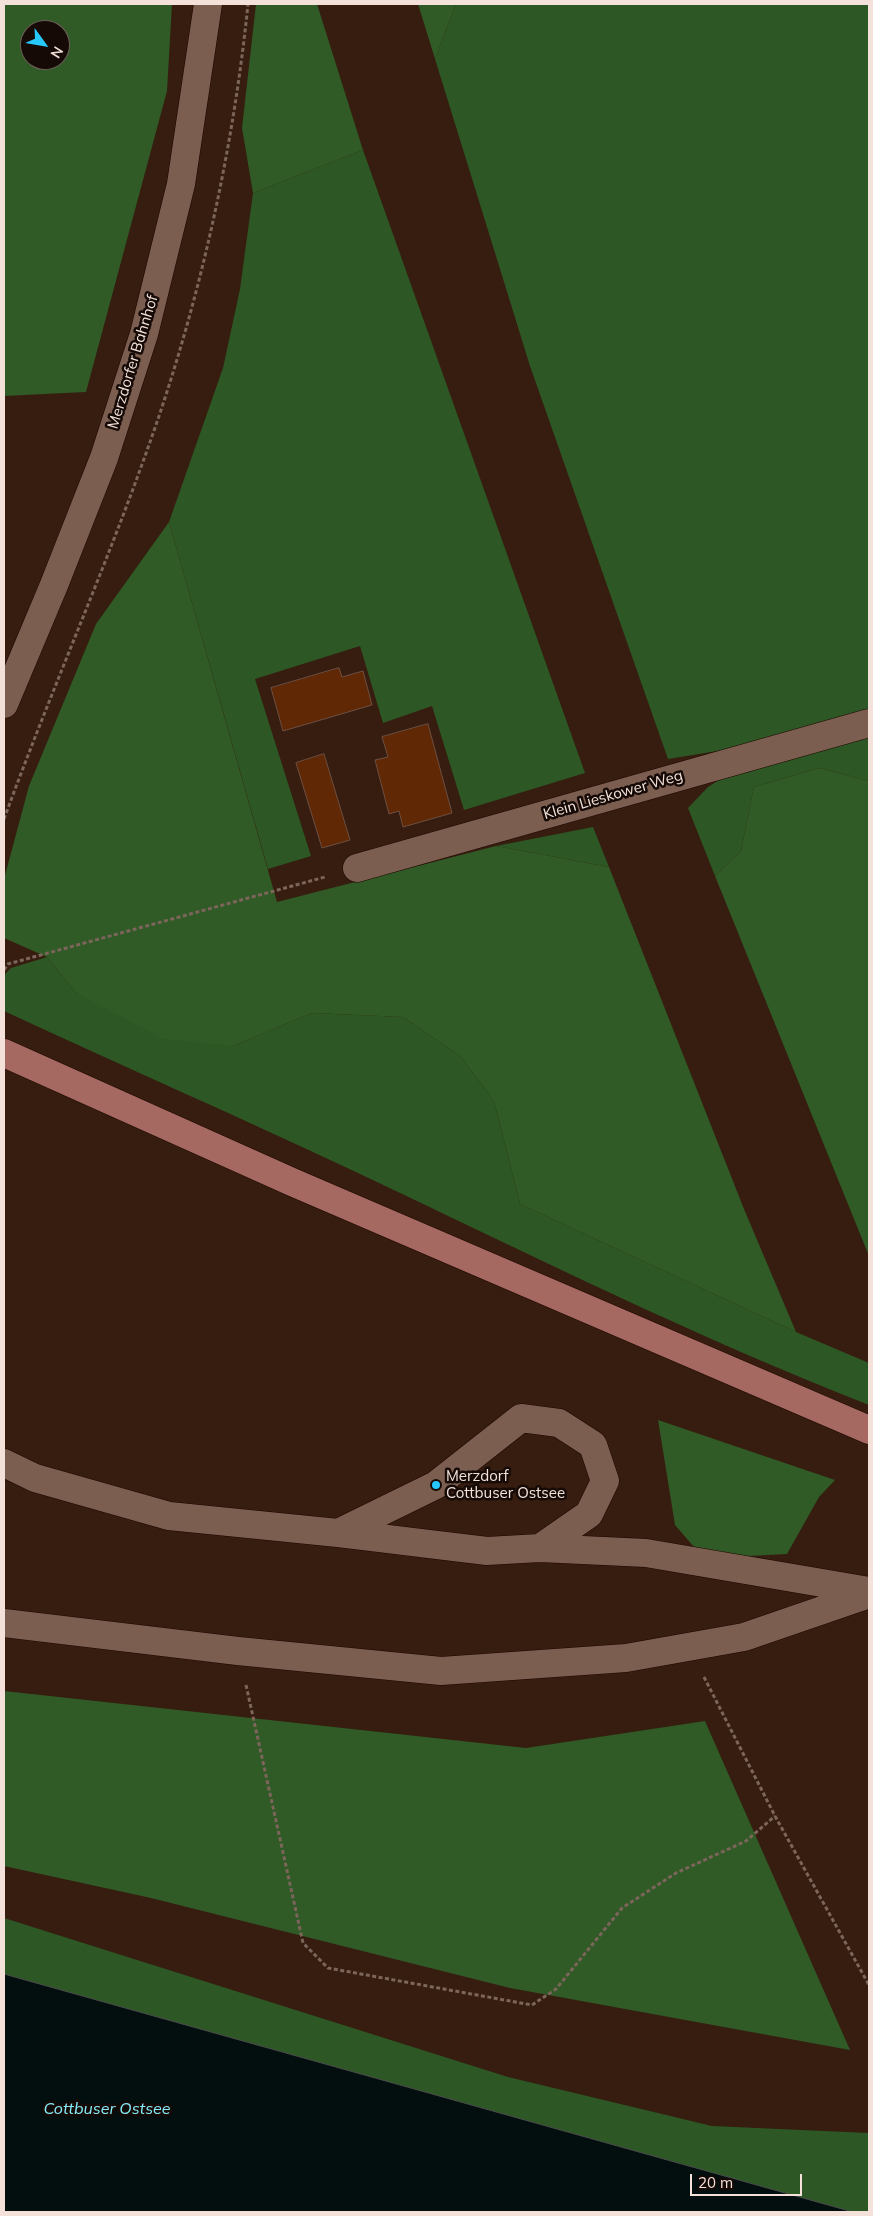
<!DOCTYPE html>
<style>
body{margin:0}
#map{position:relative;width:873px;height:2216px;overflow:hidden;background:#361d10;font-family:Mulish,sans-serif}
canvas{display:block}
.frame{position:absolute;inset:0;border:5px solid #f4e2da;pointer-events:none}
.north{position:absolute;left:20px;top:20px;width:50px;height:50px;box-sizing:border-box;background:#150a06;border:1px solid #6e605b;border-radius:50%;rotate:122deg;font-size:14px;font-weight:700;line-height:20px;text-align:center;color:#f4e2da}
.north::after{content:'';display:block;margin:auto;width:18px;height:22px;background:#27c8fe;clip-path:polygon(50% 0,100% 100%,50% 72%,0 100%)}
.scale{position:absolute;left:690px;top:2174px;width:112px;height:22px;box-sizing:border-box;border:2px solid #f4e2da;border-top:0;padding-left:6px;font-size:15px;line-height:18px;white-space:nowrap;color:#f4e2da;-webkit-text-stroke:4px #150a06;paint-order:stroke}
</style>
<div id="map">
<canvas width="873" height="2216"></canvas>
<div class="frame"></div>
<div class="north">N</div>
<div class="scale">20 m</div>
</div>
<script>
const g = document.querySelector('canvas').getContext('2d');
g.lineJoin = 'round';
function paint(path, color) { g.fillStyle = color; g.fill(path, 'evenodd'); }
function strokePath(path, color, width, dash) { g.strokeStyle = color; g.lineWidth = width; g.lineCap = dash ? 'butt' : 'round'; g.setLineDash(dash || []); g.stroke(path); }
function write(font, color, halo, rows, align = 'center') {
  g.font = font + ' Mulish,sans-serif'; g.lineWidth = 5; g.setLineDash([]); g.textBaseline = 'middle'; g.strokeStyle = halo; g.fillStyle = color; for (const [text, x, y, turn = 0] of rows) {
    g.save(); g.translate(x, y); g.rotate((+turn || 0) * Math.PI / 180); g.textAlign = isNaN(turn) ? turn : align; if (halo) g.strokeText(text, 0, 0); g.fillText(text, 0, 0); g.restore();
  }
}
const green = new Path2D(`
 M 456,4 L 869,4 L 869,712 L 748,746 L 668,759 L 530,366 L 435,59 Z
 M 363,150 L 585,773 L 464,810 L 432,706 L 383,723 L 360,646 L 255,679 L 311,856 L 268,869 L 169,522 L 223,368 L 240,289 L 253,193 Z
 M 869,733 L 869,781 L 819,768 L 754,787 L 741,851 L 715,876 L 688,808 L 708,787 L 735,770 Z
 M 593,827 L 609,867 L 496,846 Z
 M 47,957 L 76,993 L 233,1046 L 312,1013 L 403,1017 L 460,1056 L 494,1101 L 520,1204 L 796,1332 L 869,1363 L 869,1405 C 695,1337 529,1254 360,1174 C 242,1118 122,1066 4,1011 L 4,975 L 11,968 Z
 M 4,1918 L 508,2077 L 712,2126 L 869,2133 L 869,2212 L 853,2212 L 4,1974 Z`);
const forest = new Path2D(`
 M 4,4 L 172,4 L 167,91 L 86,392 L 4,396 ZM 30,30 L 60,30 L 60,60 L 30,60 Z
 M 256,4 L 317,4 L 363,150 L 253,193 L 242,128 Z
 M 418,4 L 456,4 L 435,59 Z
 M 169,522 L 277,902 L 496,846 L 609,867 L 744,1209 L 796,1332 L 520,1204 L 494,1101 L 460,1056 L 403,1017 L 312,1013 L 233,1046 L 163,1039 L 76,993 L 47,957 L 4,938 L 4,879 L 29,786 L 96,624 Z
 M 819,768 L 869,781 L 869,1256 L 715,876 L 741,851 L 754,787 Z
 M 658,1420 L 835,1480 L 819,1497 L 787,1554 L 730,1557 L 694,1547 L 675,1525 Z
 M 4,1691 L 526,1748 L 705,1721 L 850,2050 L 510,1988 L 151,1898 L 4,1866 Z`);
const water = new Path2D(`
 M 4,1974 L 853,2212 L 4,2212 Z`);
const building = new Path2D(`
 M 339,668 L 342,677 L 363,671 L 372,705 L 283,731 L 271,688 Z
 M 428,724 L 452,813 L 403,827 L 399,811 L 389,814 L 375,760 L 388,757 L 382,737 Z
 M 324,754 L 350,840 L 322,848 L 296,763 Z`);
const path = new Path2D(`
 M 4,819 C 53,685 112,554 158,419 C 203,286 234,143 248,4
 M 4,970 L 8,964 L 325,877
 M 704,1677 L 775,1816 L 869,1985
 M 246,1685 L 303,1943 L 328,1968 L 532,2005 L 556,1989 L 622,1908 L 676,1873 L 746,1841 L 775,1816`);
const minor = new Path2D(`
 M 4,704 L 54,585 L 104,458 L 144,334 L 181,184 L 208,4
 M 357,868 L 869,723
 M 4,1463 L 35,1478 L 169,1516 L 338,1533 L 487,1551 L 540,1548 L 646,1553 L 869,1591
 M 338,1533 L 436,1485 L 521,1418 L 559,1423 L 593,1445 L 605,1481 L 589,1514 L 540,1548
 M 4,1623 L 238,1651 L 441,1671 L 626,1658 L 744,1637 L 869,1594`);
const major = new Path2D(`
 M 4,1053 L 292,1182 L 869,1430`);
const markers = [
 [436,1485,5,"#27c8fe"]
];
const streetNames = [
 ["Merzdorfer Bahnhof",133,362,-73],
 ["Klein Lieskower Weg",613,795,-16]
];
const poiNames = [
 ["Merzdorf",446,1476],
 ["Cottbuser Ostsee",446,1493]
];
const waterNames = [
 ["Cottbuser Ostsee",107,2109]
];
paint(green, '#2d5724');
paint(forest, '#305a26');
paint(water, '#030e0f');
strokePath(water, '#4b4e4c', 1);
paint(building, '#602804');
strokePath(building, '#6d5043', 1);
strokePath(minor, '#1c0600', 29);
strokePath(major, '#1c0600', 29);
strokePath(path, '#7c655a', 3, [4, 2.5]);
strokePath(minor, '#7c5e50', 28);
strokePath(major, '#a56961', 28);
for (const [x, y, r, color] of markers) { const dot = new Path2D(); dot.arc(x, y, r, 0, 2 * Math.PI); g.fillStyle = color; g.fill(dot); strokePath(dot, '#150a06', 2); }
write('15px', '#f4e2da', '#150a06', streetNames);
write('15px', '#f4e2da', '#150a06', poiNames, 'left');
write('italic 16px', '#85ecfa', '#150a06', waterNames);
</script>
